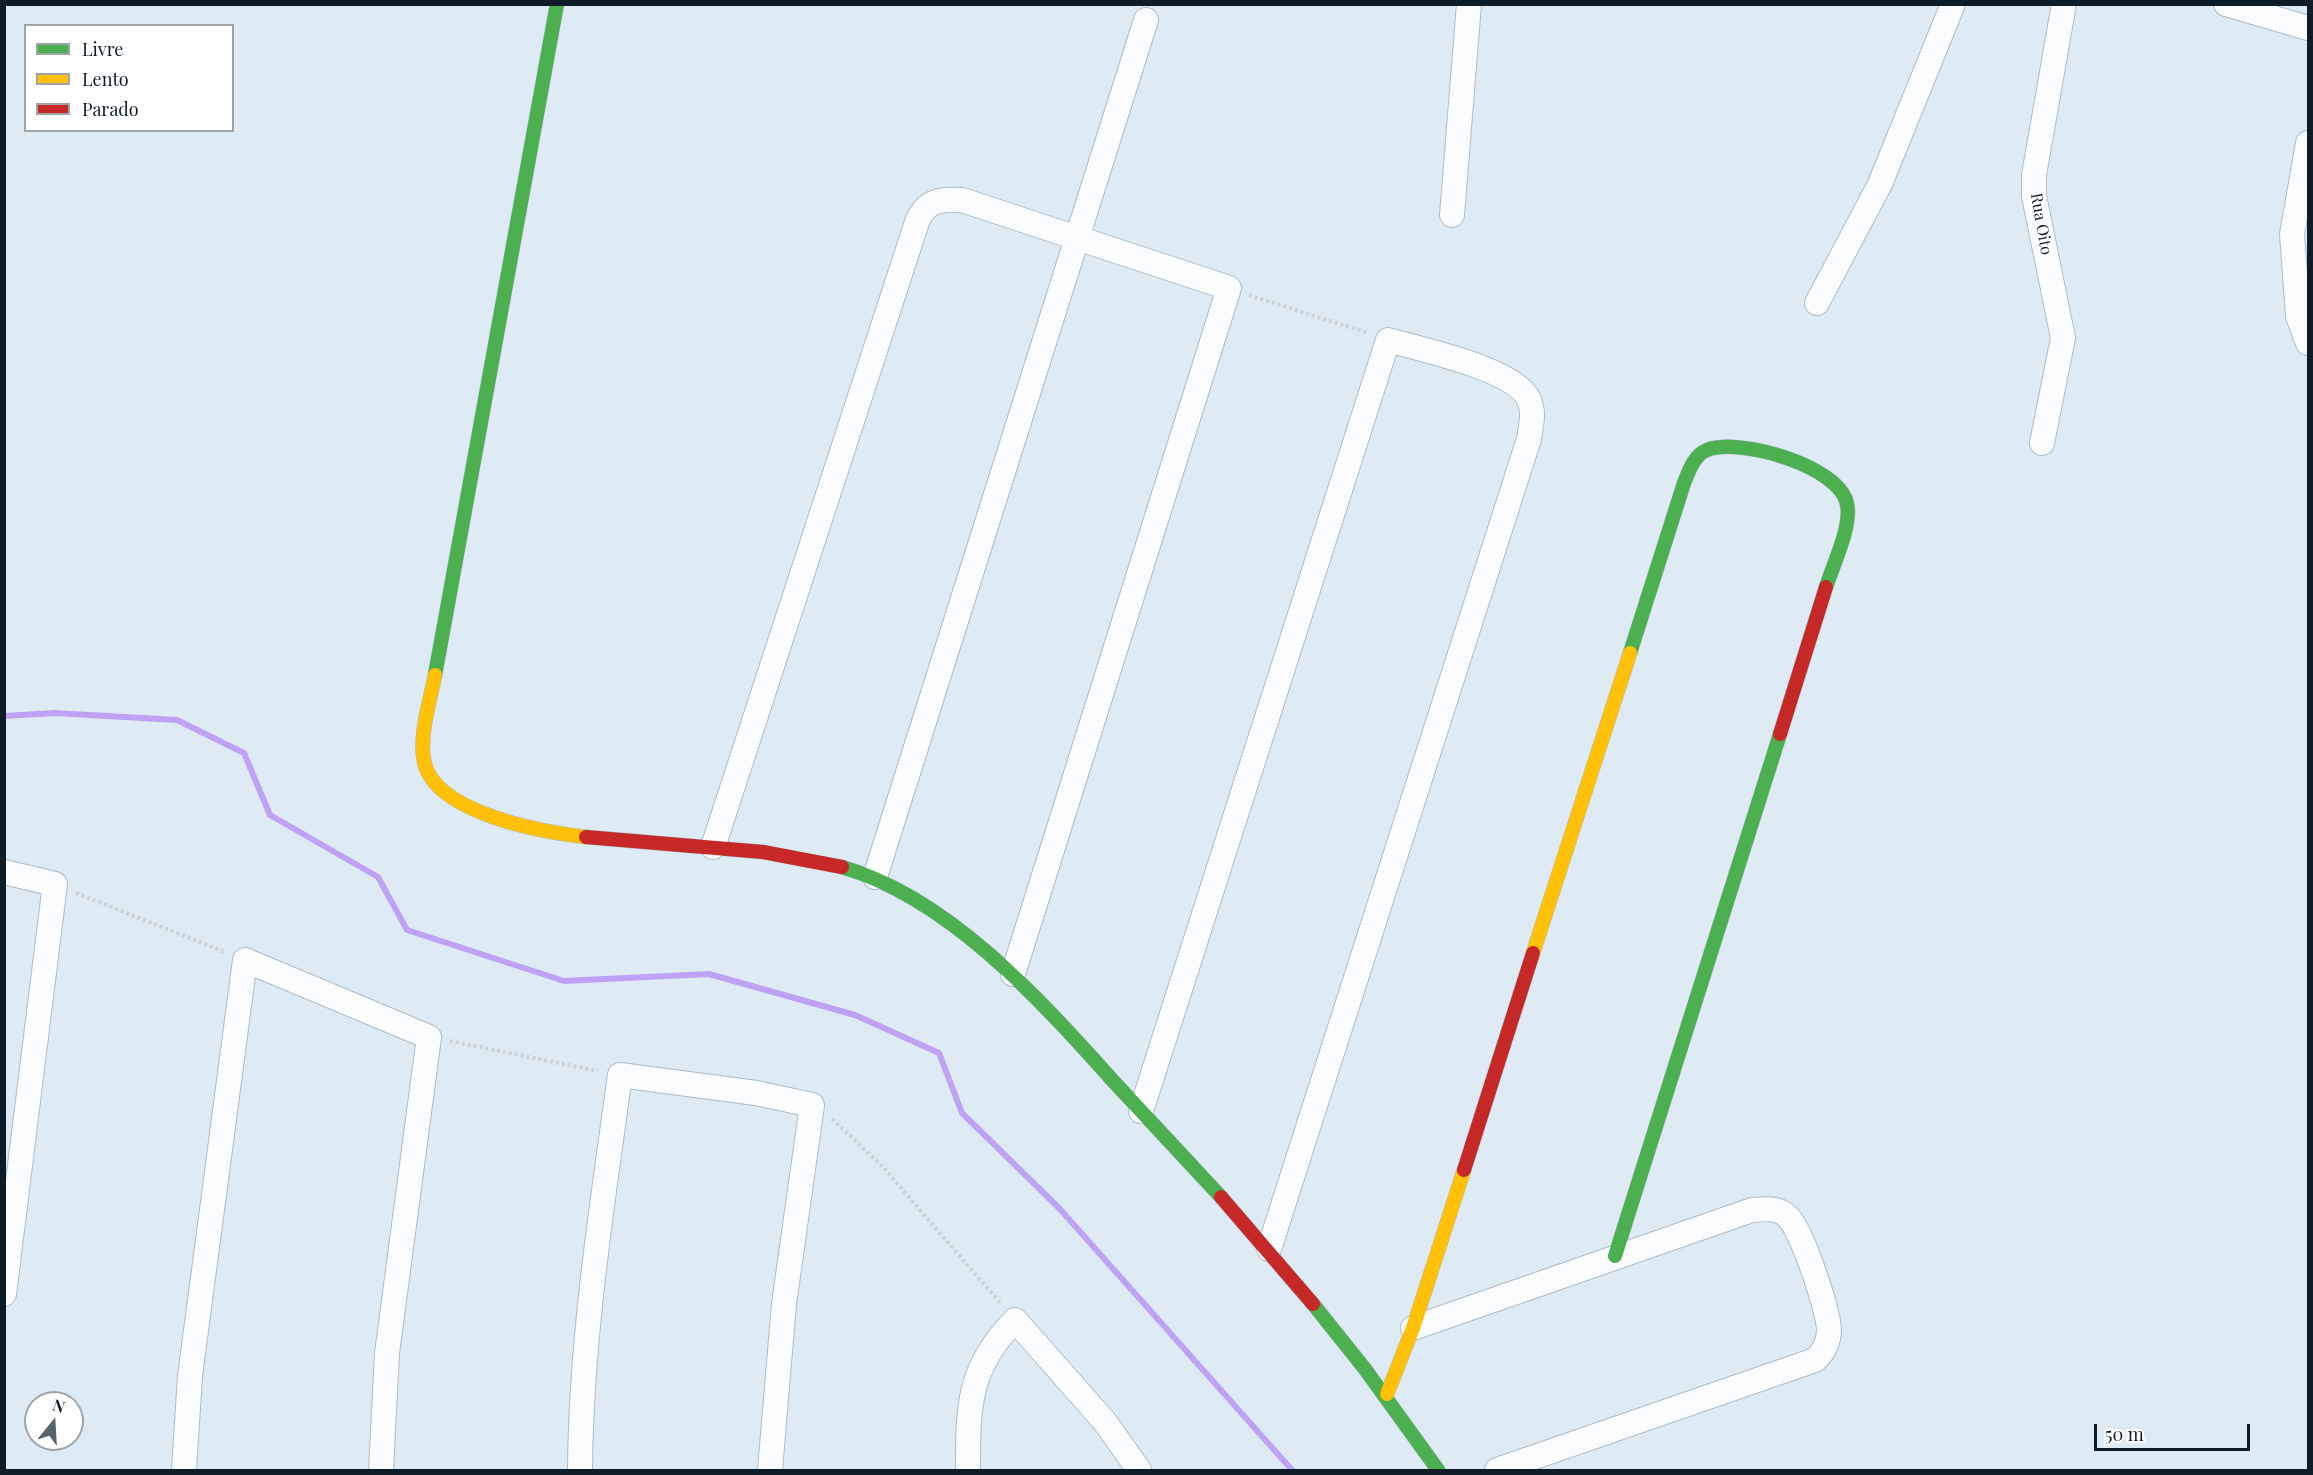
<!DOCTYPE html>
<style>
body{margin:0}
#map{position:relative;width:2313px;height:1475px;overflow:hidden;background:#deebf5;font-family:"Playfair Display",serif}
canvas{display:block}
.frame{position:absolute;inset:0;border:6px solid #0d1c26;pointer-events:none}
.legend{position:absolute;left:24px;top:24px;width:210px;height:108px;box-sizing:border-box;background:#fff;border:2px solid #9ea4a8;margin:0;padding:8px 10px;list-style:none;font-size:18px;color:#0d1c26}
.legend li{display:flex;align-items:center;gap:12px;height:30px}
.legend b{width:30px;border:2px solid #9ea4a8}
.north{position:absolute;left:24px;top:1391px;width:60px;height:60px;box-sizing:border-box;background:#fff;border:2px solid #9ea4a8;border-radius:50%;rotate:18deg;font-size:16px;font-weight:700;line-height:24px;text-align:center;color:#0d1c26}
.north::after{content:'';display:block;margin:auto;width:21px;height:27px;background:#56646e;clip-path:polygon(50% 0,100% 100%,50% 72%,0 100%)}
.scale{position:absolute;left:2094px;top:1424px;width:156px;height:27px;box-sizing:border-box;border:3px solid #0d1c26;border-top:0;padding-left:8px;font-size:18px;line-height:21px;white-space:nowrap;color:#0d1c26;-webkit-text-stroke:4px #fff;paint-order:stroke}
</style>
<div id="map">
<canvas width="2313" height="1475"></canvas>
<div class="frame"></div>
<ul class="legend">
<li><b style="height:8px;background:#4caf50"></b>Livre</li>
<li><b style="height:8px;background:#ffc107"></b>Lento</li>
<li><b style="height:8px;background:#c62828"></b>Parado</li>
</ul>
<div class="north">N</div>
<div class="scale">50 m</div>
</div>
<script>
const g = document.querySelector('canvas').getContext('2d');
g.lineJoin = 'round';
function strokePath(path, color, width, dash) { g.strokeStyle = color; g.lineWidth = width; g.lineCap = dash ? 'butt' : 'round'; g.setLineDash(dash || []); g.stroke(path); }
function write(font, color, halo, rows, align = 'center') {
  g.font = font + ' "Playfair Display",serif'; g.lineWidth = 4.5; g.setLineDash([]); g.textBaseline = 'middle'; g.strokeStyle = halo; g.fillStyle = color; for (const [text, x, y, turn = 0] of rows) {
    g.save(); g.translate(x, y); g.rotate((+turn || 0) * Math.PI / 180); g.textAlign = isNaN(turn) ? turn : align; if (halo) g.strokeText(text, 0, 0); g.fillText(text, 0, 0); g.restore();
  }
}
const stream = new Path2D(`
 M 4,716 L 55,713 L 177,720 L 244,753 L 270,815 L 378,877 L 407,930 L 564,981 L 709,974 L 855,1015 L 939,1053 L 962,1113 L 1059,1208 L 1292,1470`);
const path = new Path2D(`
 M 1249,295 L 1368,333
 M 76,893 L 225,952
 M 450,1041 L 598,1071
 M 832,1119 L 883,1167 L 1001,1304`);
const street = new Path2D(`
 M 2226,4 L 2308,28
 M 2308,143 L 2292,234 L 2298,316 L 2308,343
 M 1452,215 L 1469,4
 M 1817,303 L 1880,184 L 1953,4
 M 2042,443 L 2063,338 L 2034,196 L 2034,175 L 2064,4
 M 713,847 L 917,222 C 926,200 940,199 962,200 L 1229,288 L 1013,974
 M 4,872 L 55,884 L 4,1294
 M 875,877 L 1146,20
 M 1141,1111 L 1388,340 C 1420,349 1514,369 1528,398 C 1535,410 1531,426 1529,439 L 1269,1249
 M 1413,1328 L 1752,1210 C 1764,1209 1778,1207 1787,1216 C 1801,1227 1830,1314 1829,1332 C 1828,1343 1823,1353 1815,1360 L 1497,1470
 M 184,1470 L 190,1376 L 245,960 L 429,1037 L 387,1353 L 381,1470
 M 580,1470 C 581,1338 602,1206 620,1075 L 756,1093 L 812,1105 L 784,1304 L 770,1470
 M 968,1470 C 968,1406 968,1368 1015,1320 L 1105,1422 L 1139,1470`);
const fast = new Path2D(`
 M 1630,653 L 1684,483 C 1689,471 1694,455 1707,450 C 1739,437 1840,466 1847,504 C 1852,526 1833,565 1826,587
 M 435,675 L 557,4
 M 842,867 C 950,898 1042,1002 1115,1083 C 1150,1121 1186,1159 1221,1197
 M 1615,1256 L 1780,734
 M 1313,1304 L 1365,1369 L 1438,1470`);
const slow = new Path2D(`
 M 435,675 C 430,702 419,734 424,761 C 434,813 542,832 586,837
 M 1533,953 L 1630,653
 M 1387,1394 L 1413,1328 L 1464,1170`);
const jam = new Path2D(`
 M 1780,734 L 1826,587
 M 586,837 L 763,852 L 842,867
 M 1464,1170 L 1533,953
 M 1221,1197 L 1313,1304`);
const streetNames = [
 ["Rua Oito",2041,224,80]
];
strokePath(stream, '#c0a2f5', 6);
strokePath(street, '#afbcc6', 26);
strokePath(fast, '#afbcc6', 15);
strokePath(slow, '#afbcc6', 15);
strokePath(jam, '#afbcc6', 15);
strokePath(path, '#cdd2d5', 4, [3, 3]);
strokePath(street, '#fafcfe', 24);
strokePath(fast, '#4caf50', 14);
strokePath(slow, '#ffc107', 14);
strokePath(jam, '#c62828', 14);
write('16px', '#0d1c26', '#fff', streetNames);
</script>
